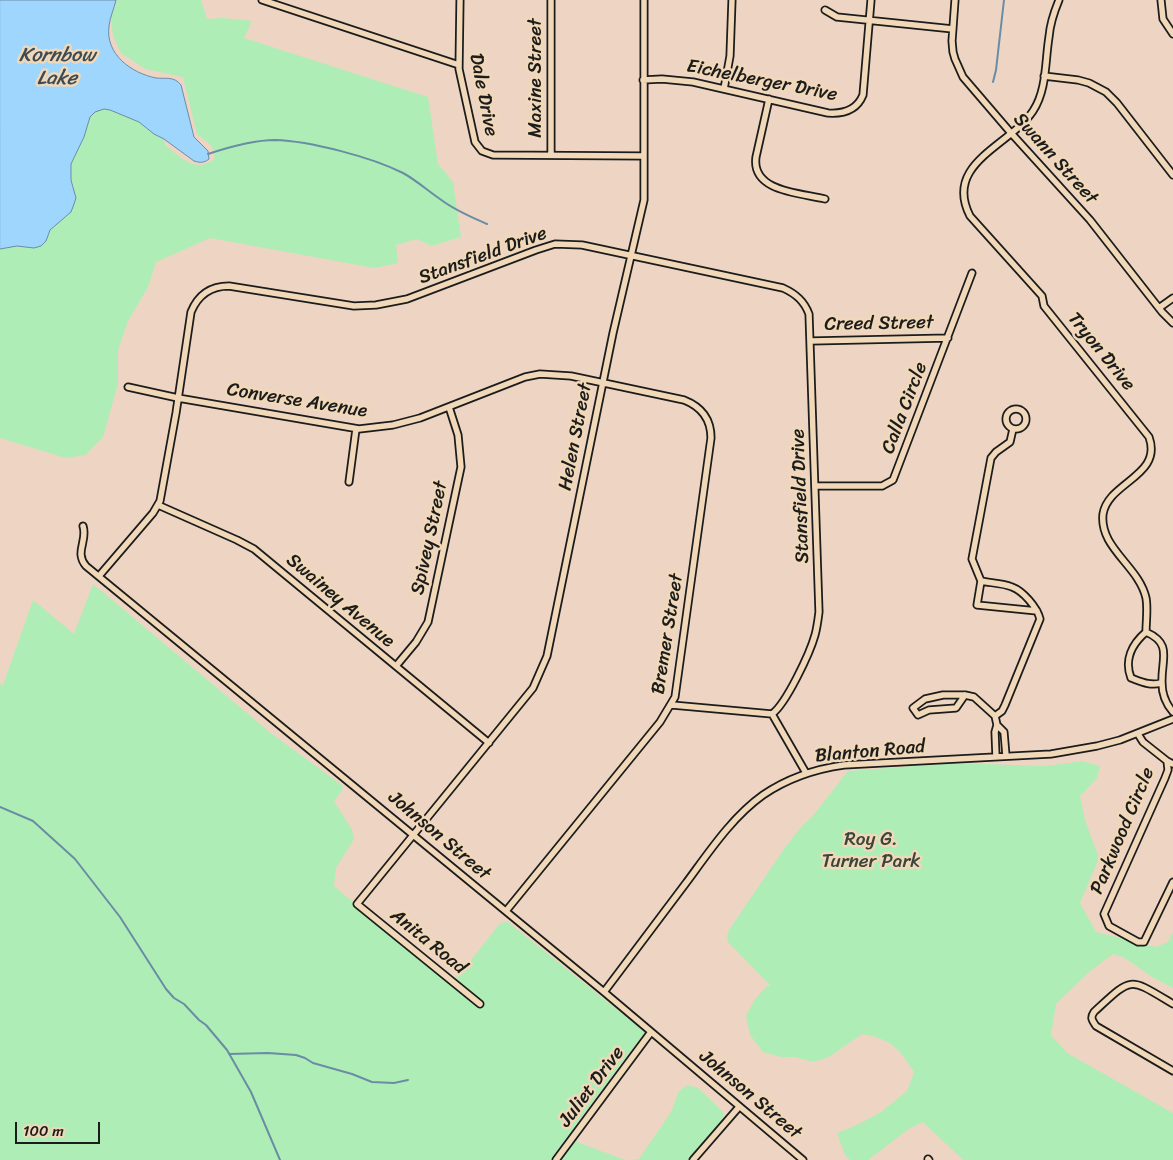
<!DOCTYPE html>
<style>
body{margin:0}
#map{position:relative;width:1173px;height:1160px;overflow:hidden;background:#eed4c3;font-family:Sriracha,sans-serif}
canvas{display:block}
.scale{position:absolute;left:15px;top:1122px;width:85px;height:22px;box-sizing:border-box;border:2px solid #1c1c1c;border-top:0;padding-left:6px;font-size:15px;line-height:18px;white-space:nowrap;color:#1c1c1c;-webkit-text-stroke:4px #f0d8b8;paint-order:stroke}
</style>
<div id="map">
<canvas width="1173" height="1160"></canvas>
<div class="scale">100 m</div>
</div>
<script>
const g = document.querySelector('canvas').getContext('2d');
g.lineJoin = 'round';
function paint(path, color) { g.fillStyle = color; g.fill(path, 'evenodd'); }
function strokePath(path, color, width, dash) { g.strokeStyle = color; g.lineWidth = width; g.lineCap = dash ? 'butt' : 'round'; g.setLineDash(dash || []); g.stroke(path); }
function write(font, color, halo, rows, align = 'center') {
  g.font = font + ' Sriracha,sans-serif'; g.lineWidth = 5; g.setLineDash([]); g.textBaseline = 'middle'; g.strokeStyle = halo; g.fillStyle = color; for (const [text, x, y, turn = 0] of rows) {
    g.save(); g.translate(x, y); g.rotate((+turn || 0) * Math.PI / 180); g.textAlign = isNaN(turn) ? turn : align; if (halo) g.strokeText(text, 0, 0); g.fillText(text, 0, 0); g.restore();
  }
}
const green = new Path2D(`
 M 117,0 L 201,0 L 207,19 L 223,18 L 252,21 L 244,38 L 428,97 L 438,164 L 453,182 L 461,237 L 431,246 L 417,239 L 396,245 L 398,263 L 374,268 L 210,238 L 156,262 L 148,287 L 128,321 L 118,350 L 118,384 L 103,437 L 85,455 L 66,458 L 0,438 L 0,249 L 17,246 L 34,248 L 46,241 L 50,230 L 55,224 L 66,217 L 74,186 L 71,180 L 71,164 L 84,137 L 90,117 L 95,111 L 104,109 L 117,111 L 139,122 L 154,134 L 164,139 L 165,145 C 181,157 196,175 215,158 L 212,146 L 197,134 L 183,77 L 145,69 L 121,53 L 113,36 L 111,17 Z
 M 93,584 L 272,734 L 343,786 L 341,792 L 334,801 L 352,830 L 354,839 L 336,868 L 334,886 L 446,982 L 458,977 L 500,923 L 508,922 L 645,1032 L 575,1126 L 577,1142 L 625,1160 L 0,1160 L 0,684 L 3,685 L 33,600 L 74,634 Z
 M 1083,761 L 1100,766 L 1097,778 L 1080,796 L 1085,820 L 1099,858 L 1080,903 L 1096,932 L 1156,947 L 1168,942 L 1173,932 L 1173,988 L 1152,977 L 1125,958 L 1113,954 L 1090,971 L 1056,1004 L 1051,1035 L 1067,1053 L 1173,1113 L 1173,1160 L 963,1160 L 923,1122 L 910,1128 L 868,1160 L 850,1160 L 845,1155 L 837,1133 L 859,1124 L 881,1112 L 907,1091 L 914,1072 C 899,1048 891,1039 862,1034 L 829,1057 L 813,1062 L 795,1057 L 781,1057 L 763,1052 L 750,1035 L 746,1016 L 755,999 L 767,986 L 771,986 L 728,942 L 727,936 L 729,930 L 786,846 L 802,826 L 812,817 L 848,771 L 954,763 L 1045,766 Z
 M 688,1085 L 698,1088 L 723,1112 L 723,1118 L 690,1160 L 631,1160 L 639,1159 L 671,1112 L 679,1091 Z`);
const water = new Path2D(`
 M 0,0 L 116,0 C 114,9 110,17 109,26 C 105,54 131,73 156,78 C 166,79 174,76 181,85 L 194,137 L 208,151 L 209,159 C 204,163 200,163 194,161 L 164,139 L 154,134 L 139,122 L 110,110 L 104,109 L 95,112 L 90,117 L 84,137 L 71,164 L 71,180 L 76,198 L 74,204 L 71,212 L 50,230 L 46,241 L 41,246 L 34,248 L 17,246 L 0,249 Z`);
const stream = new Path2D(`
 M 993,82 L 996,70 L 1004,0
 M 208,154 C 229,147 253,140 275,140 C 310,141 371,157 403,173 C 416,180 428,191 440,199 C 454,210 471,217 487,224
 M 0,807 L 33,821 L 75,859 L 120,917 L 166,989 L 174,998 L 184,1004 L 199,1020 L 206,1025 L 227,1050 L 251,1092 L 280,1160
 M 229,1054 L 268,1053 L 296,1055 L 305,1058 L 313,1063 L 352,1074 L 372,1082 L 394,1083 L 408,1080`);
const minor = new Path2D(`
 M 262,0 L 459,65
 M 460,0 L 459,69 L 475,142 L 482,151 L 493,155 L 644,156
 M 955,0 L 952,41 L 953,52 L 955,59 L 963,77 L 1011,133 L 1090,220 L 1162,312 L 1173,323
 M 1059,0 C 1054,12 1050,24 1049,37 C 1045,61 1047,90 1033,111 C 1010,146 943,163 970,216 L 1042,296 L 1044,306 L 1149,437 C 1163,476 1108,482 1103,514 C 1099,548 1139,566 1146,598 C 1148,608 1146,622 1146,632 C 1132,644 1124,660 1131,678 C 1142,682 1150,686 1161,683
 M 1161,0 L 1163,19 L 1173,34
 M 825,10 L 837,17 L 953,29
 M 1044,76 L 1078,80 L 1089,83 L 1106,92 L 1117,103 L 1173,175
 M 643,80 L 662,79 L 693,82 L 828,113 C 843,114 857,110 863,95 L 871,0
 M 724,89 L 730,56 L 732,0
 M 769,99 L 756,157 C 751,192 801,193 825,199
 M 551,155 L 551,0
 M 1159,308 L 1173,298
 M 811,341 L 948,338
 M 128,387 L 178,398 L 359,429 L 393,425 L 420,418 L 525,377 L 540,374 L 571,376 L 684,400 C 702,407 711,420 711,438 L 675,697 L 660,722 L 506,911
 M1006 419a10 10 0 1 1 20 0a10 10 0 1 1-20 0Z
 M 349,482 L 356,429
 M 816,486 L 882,486 L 893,480 L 972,273
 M 158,505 L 237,540 L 254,549 L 489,743
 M 83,526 C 88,541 74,552 86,566 L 604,992 L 803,1160
 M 99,576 L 153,513 L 160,501 L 176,413 L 191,312 C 198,295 210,286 229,286 L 354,306 L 376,305 L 407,299 L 536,250 L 555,244 L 582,245 L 783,288 C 796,294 804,301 809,314 L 819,612 C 818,620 817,628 815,635 C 810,653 786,704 772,714
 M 981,581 L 972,559 L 991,458 L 996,452 L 1010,442 L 1013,429
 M 1146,632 C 1173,644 1161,659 1162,683 C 1162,694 1166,704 1173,712
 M 396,666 L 416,642 L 428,622 L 461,467 L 458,435 L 449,407
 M 965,695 L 956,708 L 929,710 L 918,715 L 913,708 L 925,699 L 943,695 L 965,695 L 974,697 L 995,716 L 997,725 L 995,732 L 996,757
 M 672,705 L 772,714 L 806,773
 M 995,716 L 1002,711 L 1005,705 L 1040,619 C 1037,607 1023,591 1012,587 C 1003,583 990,583 981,581 L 977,605 L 1037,611
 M 997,725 L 1004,732 L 1006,756
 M 1138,734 L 1143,742 L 1167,761
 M 1173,764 L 1167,761 L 1168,770 L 1165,778 L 1104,914 L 1109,926 L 1138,942 L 1144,942 L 1173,882
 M 604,992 C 631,956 659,919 686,883 C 709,852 732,817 763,795 C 788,778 815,769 844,765 L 1051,754 L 1097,746 L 1120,740 L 1173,719
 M 480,1004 L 357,904 L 533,688 L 547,656 L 613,333 L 644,200 L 644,0
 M 1173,1004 C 1128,977 1133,976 1094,1012 C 1090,1018 1092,1020 1096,1026 L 1173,1071
 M 928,1159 L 929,1160
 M 556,1160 L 651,1032
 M 693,1160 L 739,1107`);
const streetNames = [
 ["Maxine Street",536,78,-90],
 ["Eichelberger Drive",762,81,11],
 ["Dale Drive",483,95,79],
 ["Swann Street",1055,159,48],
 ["Stansfield Drive",483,256,-20],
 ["Creed Street",879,324,-1],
 ["Tryon Drive",1101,352,51],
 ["Converse Avenue",297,401,9],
 ["Calla Circle",905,408,-69],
 ["Helen Street",576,437,-79],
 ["Stansfield Drive",801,496,-92],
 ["Spivey Street",430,538,-78],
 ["Swainey Avenue",340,601,40],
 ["Bremer Street",668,634,-81],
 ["Blanton Road",870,752,-5],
 ["Parkwood Circle",1123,831,-67],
 ["Johnson Street",439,836,40],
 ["Anita Road",428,942,39],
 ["Juliet Drive",592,1087,-53],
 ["Johnson Street",750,1095,40]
];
const parkNames = [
 ["Roy G.",871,840],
 ["Turner Park",871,862]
];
const waterNames = [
 ["Kornbow",57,56],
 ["Lake",57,79]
];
paint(green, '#aeeeb6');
paint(water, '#9ed6fe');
strokePath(water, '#6a8ca4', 1);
strokePath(stream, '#6a8ca4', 2);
strokePath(minor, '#1c1c1c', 9);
strokePath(minor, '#f0d8b8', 5.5);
write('19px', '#1c1c1c', '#f0d8b8', streetNames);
write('19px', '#39463b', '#f0d8b8', parkNames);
write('italic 20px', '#3c4a54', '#f0d8b8', waterNames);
</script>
